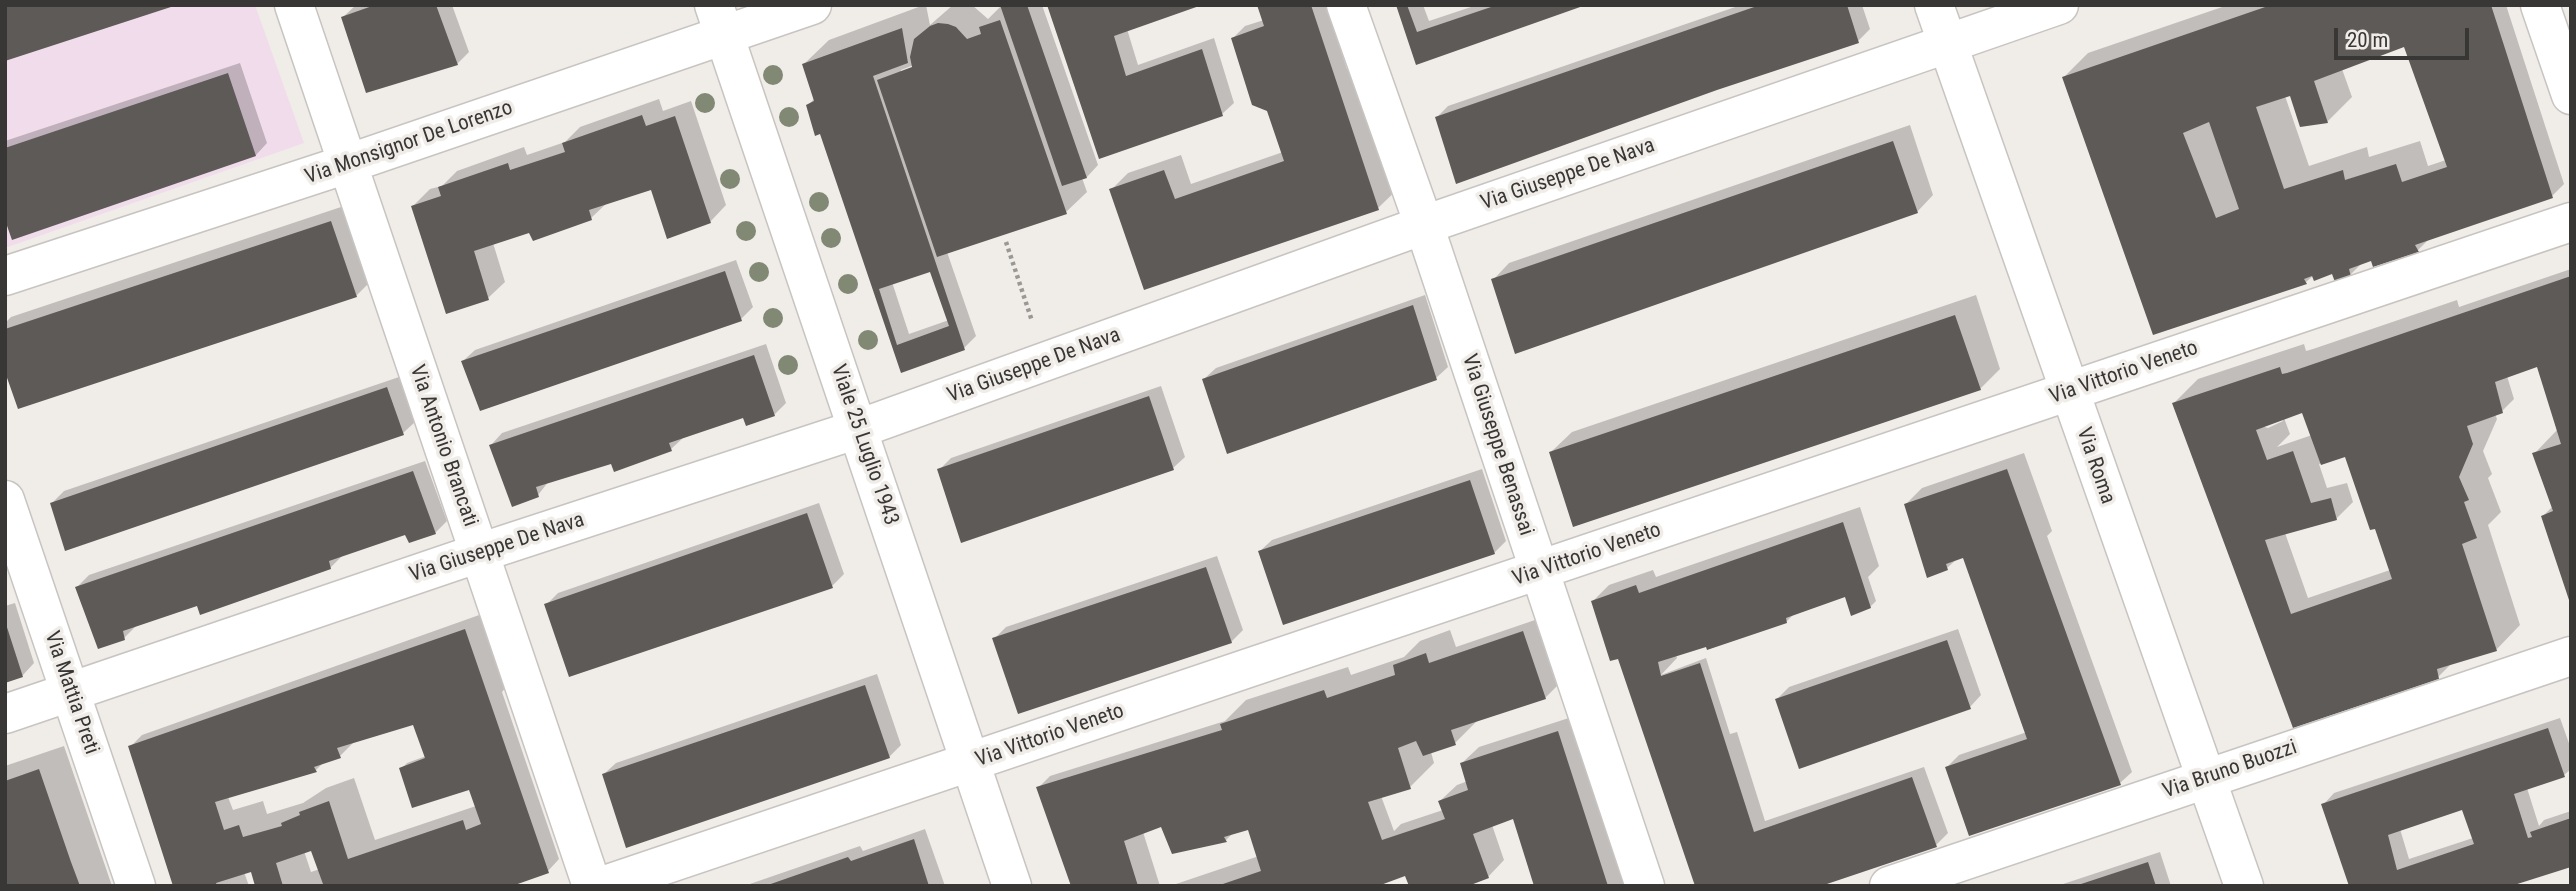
<!DOCTYPE html>
<style>
body{margin:0}
#map{position:relative;width:2576px;height:891px;overflow:hidden;background:#f0ede9;font-family:"Roboto Condensed",sans-serif}
canvas{display:block}
.frame{position:absolute;inset:0;border:7px solid #383736;pointer-events:none}
.scale{position:absolute;left:2334px;top:28px;width:135px;height:32px;box-sizing:border-box;border:4px solid #383736;border-top:0;padding-left:9px;font-size:21px;line-height:24px;white-space:nowrap;color:#383736;-webkit-text-stroke:5px #f0ede9;paint-order:stroke}
</style>
<div id="map">
<canvas width="2576" height="891"></canvas>
<div class="frame"></div>
<div class="scale">20 m</div>
</div>
<script>
const g = document.querySelector('canvas').getContext('2d');
g.lineJoin = 'round';
function paint(path, color) { g.fillStyle = color; g.fill(path, 'evenodd'); }
function strokePath(path, color, width, dash) { g.strokeStyle = color; g.lineWidth = width; g.lineCap = dash ? 'butt' : 'round'; g.setLineDash(dash || []); g.stroke(path); }
function write(font, color, halo, rows, align = 'center') {
  g.font = font + ' "Roboto Condensed",sans-serif'; g.lineWidth = 7; g.setLineDash([]); g.textBaseline = 'middle'; g.strokeStyle = halo; g.fillStyle = color; for (const [text, x, y, turn = 0] of rows) {
    g.save(); g.translate(x, y); g.rotate((+turn || 0) * Math.PI / 180); g.textAlign = isNaN(turn) ? turn : align; if (halo) g.strokeText(text, 0, 0); g.fillText(text, 0, 0); g.restore();
  }
}
const education = new Path2D(`
 M 5,5 L 255,5 L 304,143 L 5,248 Z`);
const shadow = new Path2D(`
 M 356,5 L 452,5 L 469,52 L 457,64 L 343,17 Z
 M 924,5 L 926,5 L 930,25 L 953,5 L 972,5 L 988,19 L 1002,5 L 1042,5 L 1098,165 L 1087,177 L 1082,178 L 1087,192 L 1066,212 L 947,252 L 976,336 L 964,348 L 902,371 L 821,132 L 808,105 L 815,98 L 804,64 L 829,40 ZM 919,63 L 921,66 L 901,73 L 901,70 ZM 931,269 L 949,320 L 909,334 L 892,282 Z
 M 1049,5 L 1127,29 L 1138,65 L 1214,38 L 1234,103 L 1222,114 L 1100,156 Z
 M 1258,5 L 1326,5 L 1347,69 L 1362,64 L 1403,184 L 1378,208 L 1145,287 L 1111,190 L 1128,173 L 1181,155 L 1191,184 L 1283,152 L 1269,110 L 1233,38 L 1245,26 L 1264,20 Z
 M 1398,5 L 1423,5 L 1429,21 L 1477,5 L 1579,5 L 1417,62 Z
 M 1741,5 L 1862,5 L 1870,29 L 1858,41 L 1437,117 L 1448,106 Z
 M 2228,5 L 2506,5 L 2564,184 L 2552,196 L 2430,238 L 2418,250 L 2364,261 L 2350,275 L 2333,272 L 2314,275 L 2306,282 L 2154,332 L 2064,77 L 2088,53 ZM 2405,44 L 2446,160 L 2428,166 L 2420,141 L 2369,157 L 2367,147 L 2309,166 L 2285,96 L 2291,94 L 2327,122 L 2352,97 L 2342,69 Z
 M 240,63 L 267,143 L 256,155 L 5,214 L 5,141 Z
 M 659,99 L 663,111 L 691,101 L 726,205 L 710,222 L 652,188 L 607,203 L 591,218 L 530,231 L 493,243 L 505,282 L 488,298 L 413,206 L 430,189 L 442,186 L 457,171 L 524,147 L 527,155 L 565,142 L 580,127 Z
 M 1910,125 L 1933,195 L 1917,212 L 1493,280 L 1509,263 Z
 M 347,205 L 373,279 L 356,296 L 5,367 L 5,323 L 11,317 Z
 M 736,260 L 753,307 L 741,319 L 463,361 L 475,350 Z
 M 2571,269 L 2571,602 L 2543,516 L 2553,506 L 2534,454 L 2558,429 L 2538,365 L 2507,376 L 2514,399 L 2502,411 L 2495,414 L 2497,419 L 2483,451 L 2492,474 L 2488,478 L 2501,512 L 2488,525 L 2520,625 L 2496,650 L 2452,663 L 2438,677 L 2294,726 L 2174,403 L 2198,379 L 2304,344 L 2306,351 L 2313,349 L 2457,300 L 2459,307 ZM 2303,411 L 2312,435 L 2277,447 L 2290,434 L 2284,418 ZM 2282,419 L 2283,421 L 2268,428 L 2261,426 ZM 2346,455 L 2376,527 L 2390,570 L 2308,598 L 2285,533 L 2336,519 L 2353,502 L 2347,483 L 2327,488 L 2319,464 Z
 M 1425,295 L 1448,367 L 1436,378 L 1204,379 L 1216,368 Z
 M 1976,295 L 2000,369 L 1980,389 L 1551,452 L 1572,432 Z
 M 766,344 L 786,403 L 774,415 L 744,416 L 683,438 L 671,449 L 612,462 L 549,481 L 538,495 L 491,445 L 502,433 Z
 M 399,377 L 415,422 L 403,433 L 52,503 L 64,491 Z
 M 1161,386 L 1185,457 L 1173,468 L 939,470 L 951,458 Z
 M 2024,453 L 2052,531 L 2047,536 L 2132,772 L 2120,783 L 1947,767 L 1959,755 L 2027,732 L 1964,555 L 1958,558 L 1947,568 L 1906,504 L 1922,488 Z
 M 425,461 L 447,521 L 435,533 L 406,533 L 342,556 L 330,568 L 198,604 L 136,626 L 124,638 L 77,587 L 89,575 Z
 M 1482,469 L 1506,541 L 1494,553 L 1260,551 L 1272,540 Z
 M 819,503 L 844,574 L 832,586 L 546,605 L 558,593 Z
 M 1860,507 L 1879,566 L 1868,577 L 1876,601 L 1870,607 L 1847,594 L 1795,613 L 1787,621 L 1676,655 L 1677,658 L 1661,675 L 1706,658 L 1730,734 L 1737,732 L 1765,821 L 1924,767 L 1948,833 L 1936,845 L 1697,886 L 1619,657 L 1593,601 L 1609,585 L 1653,570 L 1656,577 Z
 M 1217,556 L 1243,630 L 1231,642 L 994,639 L 1006,627 Z
 M 15,603 L 34,663 L 23,675 L 5,681 L 5,606 Z
 M 482,614 L 507,686 L 502,692 L 559,859 L 548,871 L 507,886 L 257,886 L 252,869 L 244,872 L 249,886 L 175,886 L 130,747 L 142,735 ZM 421,720 L 426,756 L 407,763 L 401,769 L 470,788 L 476,806 L 375,840 L 354,778 L 326,788 L 303,803 L 267,814 L 263,801 L 233,810 L 228,797 L 316,770 L 324,762 L 340,756 L 356,740 ZM 312,848 L 320,869 L 311,872 L 304,851 Z
 M 1535,620 L 1557,686 L 1545,698 L 1479,719 L 1455,743 L 1431,752 L 1434,763 L 1410,787 L 1381,796 L 1394,831 L 1401,824 L 1443,810 L 1440,801 L 1457,785 L 1468,781 L 1462,763 L 1479,747 L 1575,716 L 1634,886 L 1536,886 L 1514,818 L 1492,825 L 1504,860 L 1488,877 L 1406,873 L 1372,886 L 1170,886 L 1259,856 L 1249,826 L 1232,834 L 1226,840 L 1195,848 L 1162,825 L 1143,832 L 1160,886 L 1073,886 L 1038,788 L 1050,776 L 1225,721 L 1246,700 L 1348,667 L 1351,675 L 1404,657 L 1420,641 L 1450,630 L 1456,647 Z
 M 1958,629 L 1981,695 L 1970,707 L 1777,699 L 1789,687 Z
 M 877,674 L 901,745 L 889,757 L 604,774 L 616,763 Z
 M 2560,718 L 2571,749 L 2571,769 L 2564,775 L 2527,788 L 2539,826 L 2544,820 L 2571,811 L 2571,865 L 2351,886 L 2323,805 L 2334,793 ZM 2463,808 L 2473,838 L 2409,859 L 2400,829 Z
 M 64,746 L 112,886 L 5,886 L 5,766 Z
 M 925,829 L 945,886 L 744,886 L 860,846 L 863,851 Z
 M 2160,852 L 2171,886 L 2057,886 Z`);
const building = new Path2D(`
 M 5,5 L 174,5 L 174,6 L 5,61 Z
 M 375,5 L 436,5 L 458,65 L 366,93 L 341,17 Z
 M 1000,5 L 1027,5 L 1087,178 L 1062,186 Z
 M 1047,5 L 1202,5 L 1114,36 L 1126,76 L 1202,49 L 1223,116 L 1099,159 Z
 M 1257,5 L 1311,5 L 1379,210 L 1144,290 L 1109,189 L 1164,170 L 1175,199 L 1284,161 L 1267,111 L 1252,105 L 1231,38 L 1264,26 Z
 M 1396,5 L 1407,5 L 1417,32 L 1497,5 L 1583,6 L 1416,65 Z
 M 1760,5 L 1847,5 L 1859,43 L 1717,90 L 1456,184 L 1435,117 Z
 M 2271,5 L 2491,5 L 2553,198 L 2415,245 L 2419,252 L 2373,267 L 2371,261 L 2349,269 L 2351,277 L 2335,282 L 2332,274 L 2314,281 L 2312,276 L 2304,279 L 2307,284 L 2153,335 L 2062,77 ZM 2404,47 L 2447,167 L 2402,182 L 2396,164 L 2345,180 L 2343,170 L 2284,189 L 2256,107 L 2290,96 L 2300,127 L 2328,123 L 2314,81 ZM 2209,122 L 2239,209 L 2216,218 L 2183,133 Z
 M 1000,20 L 1067,214 L 937,257 L 877,80 L 912,67 L 910,57 L 914,39 L 930,26 L 938,23 L 948,24 L 956,27 L 967,39 L 981,34 L 979,27 Z
 M 902,28 L 908,63 L 873,76 L 965,350 L 901,373 L 820,134 L 815,136 L 806,105 L 814,101 L 802,64 ZM 930,272 L 949,326 L 897,345 L 879,289 Z
 M 228,73 L 256,156 L 12,240 L 5,220 L 5,148 Z
 M 642,115 L 646,126 L 675,116 L 711,223 L 667,239 L 651,190 L 589,210 L 592,220 L 533,241 L 529,233 L 474,251 L 489,300 L 446,314 L 411,206 L 441,196 L 438,187 L 508,163 L 510,170 L 565,152 L 562,143 Z
 M 1893,141 L 1918,213 L 1515,354 L 1491,279 Z
 M 331,221 L 357,297 L 18,409 L 5,372 L 5,329 Z
 M 725,271 L 742,321 L 480,411 L 461,361 Z
 M 2571,276 L 2571,606 L 2541,516 L 2553,511 L 2532,453 L 2561,444 L 2537,367 L 2495,382 L 2503,413 L 2467,426 L 2473,444 L 2459,477 L 2469,500 L 2464,502 L 2477,538 L 2462,544 L 2497,651 L 2437,669 L 2439,679 L 2293,728 L 2172,403 L 2280,367 L 2282,374 L 2287,373 ZM 2302,413 L 2321,465 L 2345,457 L 2370,530 L 2375,529 L 2392,579 L 2291,614 L 2265,540 L 2337,520 L 2331,498 L 2311,503 L 2293,451 L 2267,460 L 2256,430 Z
 M 1413,305 L 1437,380 L 1227,454 L 1202,379 Z
 M 1955,315 L 1981,390 L 1573,527 L 1549,452 Z
 M 754,355 L 775,416 L 746,426 L 743,418 L 669,443 L 672,451 L 614,472 L 611,464 L 536,487 L 539,497 L 512,507 L 489,445 Z
 M 387,387 L 404,435 L 65,551 L 50,503 Z
 M 1149,396 L 1174,470 L 961,543 L 937,469 Z
 M 2007,469 L 2121,785 L 1969,836 L 1945,767 L 2027,739 L 1963,558 L 1946,564 L 1948,570 L 1927,578 L 1904,504 Z
 M 413,471 L 436,534 L 409,543 L 405,535 L 329,561 L 331,569 L 200,615 L 197,606 L 123,631 L 125,640 L 98,649 L 75,587 Z
 M 1470,480 L 1495,554 L 1283,625 L 1258,551 Z
 M 807,513 L 833,588 L 569,677 L 544,604 Z
 M 1843,522 L 1871,608 L 1851,616 L 1845,597 L 1786,618 L 1787,623 L 1707,650 L 1706,647 L 1658,662 L 1661,676 L 1700,663 L 1754,832 L 1912,777 L 1937,847 L 1821,886 L 1695,886 L 1618,659 L 1610,661 L 1591,601 L 1636,585 L 1639,593 Z
 M 1206,567 L 1232,643 L 1018,714 L 992,638 Z
 M 5,621 L 23,677 L 5,683 Z
 M 465,629 L 549,873 L 512,886 L 318,886 L 323,884 L 311,851 L 276,863 L 283,886 L 255,886 L 251,872 L 216,883 L 217,886 L 173,886 L 128,746 ZM 413,725 L 425,758 L 399,768 L 412,808 L 469,790 L 481,824 L 466,830 L 463,820 L 348,859 L 329,801 L 299,812 L 300,815 L 281,823 L 282,826 L 243,837 L 239,825 L 224,830 L 215,802 L 317,772 L 314,767 L 341,758 L 337,748 Z
 M 1523,631 L 1546,699 L 1451,730 L 1456,745 L 1423,756 L 1416,741 L 1398,748 L 1411,789 L 1368,802 L 1382,840 L 1445,819 L 1438,801 L 1468,790 L 1460,763 L 1558,731 L 1608,886 L 1534,886 L 1513,819 L 1473,834 L 1489,878 L 1468,886 L 1409,886 L 1405,876 L 1378,886 L 1217,886 L 1261,871 L 1248,830 L 1224,837 L 1227,842 L 1172,854 L 1161,827 L 1124,841 L 1138,886 L 1071,886 L 1036,787 L 1222,730 L 1220,724 L 1324,690 L 1327,698 L 1395,675 L 1393,665 L 1426,653 L 1429,663 Z
 M 1947,640 L 1971,709 L 1799,769 L 1775,699 Z
 M 865,685 L 890,758 L 626,848 L 602,774 Z
 M 2548,728 L 2565,777 L 2514,794 L 2528,838 L 2532,837 L 2530,832 L 2571,818 L 2571,867 L 2511,886 L 2349,886 L 2321,804 ZM 2462,810 L 2474,844 L 2397,870 L 2388,835 Z
 M 39,769 L 71,862 L 80,886 L 5,886 L 5,781 Z
 M 914,839 L 929,886 L 765,886 L 848,857 L 851,861 Z
 M 2148,862 L 2156,886 L 2078,886 L 2078,885 Z`);
const path = new Path2D(`
 M 1006,242 L 1032,321`);
const minor = new Path2D(`
 M 294,5 L 592,886
 M 714,5 L 1012,886
 M 1346,5 L 1424,225 L 1645,886
 M 1934,5 L 2244,886
 M 2540,5 L 2571,95
 M 5,276 L 347,164 L 812,5
 M 5,500 L 136,886
 M 5,714 L 479,553 L 858,429 L 1424,225 L 2059,5
 M 602,886 L 2571,222
 M 1889,886 L 2571,656`);
const trees = [
 [773,75],
 [705,103],
 [789,117],
 [730,179],
 [819,202],
 [746,231],
 [831,238],
 [759,272],
 [848,284],
 [773,318],
 [868,340],
 [788,365]
];
const streetNames = [
 ["Via Monsignor De Lorenzo",409,143,-19],
 ["Via Giuseppe De Nava",1568,175,-19],
 ["Via Giuseppe De Nava",1034,366,-20],
 ["Via Vittorio Veneto",2124,373,-19],
 ["Viale 25 Luglio 1943",864,445,71],
 ["Via Giuseppe Benassai",1497,445,72],
 ["Via Antonio Brancati",443,446,71],
 ["Via Roma",2095,466,71],
 ["Via Giuseppe De Nava",497,548,-18],
 ["Via Vittorio Veneto",1587,555,-19],
 ["Via Mattia Preti",71,693,71],
 ["Via Vittorio Veneto",1050,736,-19],
 ["Via Bruno Buozzi",2230,770,-19]
];
paint(education, '#f1dceb');
paint(shadow, '#0003');
paint(building, '#5d5a57');
strokePath(minor, '#c8c4c1', 41);
strokePath(path, '#9a9895', 4.5, [3.5, 3.5]);
strokePath(minor, '#fff', 38);
g.fillStyle = '#818874';
for (const [x, y] of trees) { g.beginPath(); g.arc(x, y, 10, 0, 2 * Math.PI); g.fill(); }
write('21px', '#383736', '#f0ede9', streetNames);
</script>
